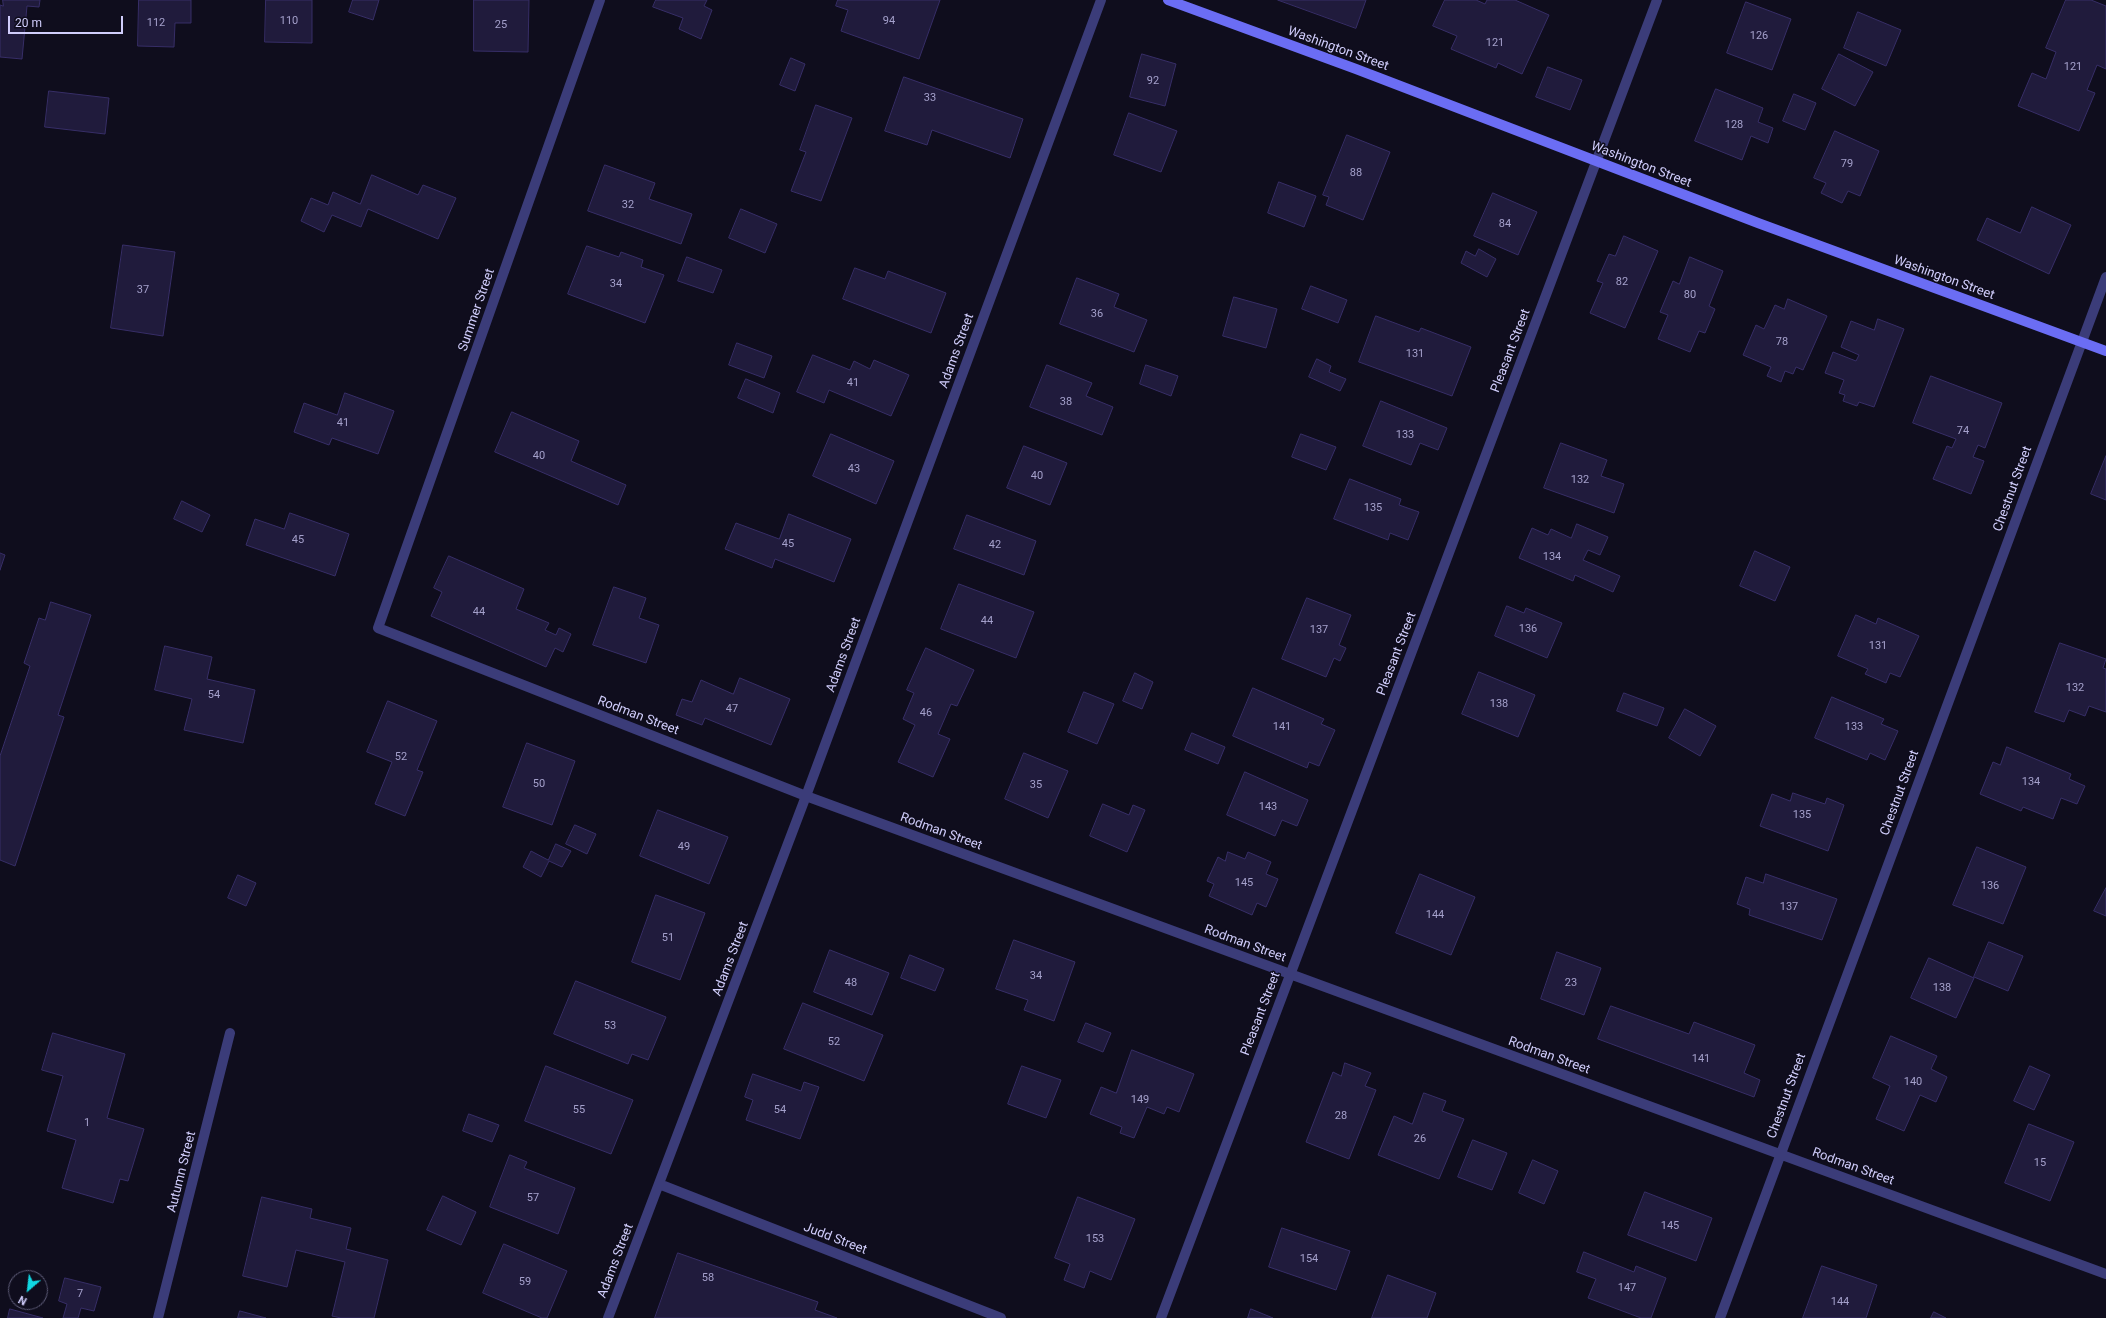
<!DOCTYPE html>
<style>
body{margin:0}
#map{position:relative;width:2106px;height:1318px;overflow:hidden;background:#0f0d1d;font-family:Roboto,sans-serif}
canvas{display:block}
.north{position:absolute;left:8px;top:1270px;width:40px;height:40px;box-sizing:border-box;background:#0f0d1d;border:1px solid #5c5a76;border-radius:50%;rotate:208deg;font-size:11px;font-weight:700;line-height:16px;text-align:center;color:#d0cdfb}
.north::after{content:'';display:block;margin:auto;width:14px;height:18px;background:#10d8e3;clip-path:polygon(50% 0,100% 100%,50% 72%,0 100%)}
.scale{position:absolute;left:8px;top:16px;width:115px;height:18px;box-sizing:border-box;border:2px solid #d0cdfb;border-top:0;padding-left:5px;font-size:12px;line-height:14px;white-space:nowrap;color:#d0cdfb;-webkit-text-stroke:3px #0f0d1d;paint-order:stroke}
</style>
<div id="map">
<canvas width="2106" height="1318"></canvas>
<div class="north">N</div>
<div class="scale">20 m</div>
</div>
<script>
const g = document.querySelector('canvas').getContext('2d');
g.lineJoin = 'round';
function paint(path, color) { g.fillStyle = color; g.fill(path, 'evenodd'); }
function strokePath(path, color, width, dash) { g.strokeStyle = color; g.lineWidth = width; g.lineCap = dash ? 'butt' : 'round'; g.setLineDash(dash || []); g.stroke(path); }
function write(font, color, halo, rows, align = 'center') {
  g.font = font + ' Roboto,sans-serif'; g.lineWidth = 3; g.setLineDash([]); g.textBaseline = 'middle'; g.strokeStyle = halo; g.fillStyle = color; for (const [text, x, y, turn = 0] of rows) {
    g.save(); g.translate(x, y); g.rotate((+turn || 0) * Math.PI / 180); g.textAlign = isNaN(turn) ? turn : align; if (halo) g.strokeText(text, 0, 0); g.fillText(text, 0, 0); g.restore();
  }
}
const building = new Path2D(`
 M 3,0 L 40,0 L 39,7 L 27,6 L 22,59 L 0,57 L 0,5 L 3,6 Z
 M 139,0 L 191,0 L 191,23 L 175,23 L 174,47 L 138,46 Z
 M 266,0 L 312,0 L 312,43 L 265,42 Z
 M 353,0 L 379,0 L 373,20 L 349,12 Z
 M 474,0 L 529,0 L 528,52 L 474,51 Z
 M 656,0 L 707,0 L 704,6 L 712,10 L 701,39 L 679,29 L 683,18 L 653,7 Z
 M 838,0 L 940,0 L 919,59 L 841,31 L 848,10 L 836,6 Z
 M 1278,0 L 1366,0 L 1356,28 Z
 M 1445,0 L 1476,0 L 1485,4 L 1487,0 L 1515,0 L 1549,15 L 1522,74 L 1498,63 L 1496,68 L 1451,49 L 1457,36 L 1433,26 Z
 M 2066,0 L 2091,0 L 2106,6 L 2106,69 L 2097,65 L 2087,90 L 2095,93 L 2079,131 L 2018,106 L 2032,73 L 2046,79 L 2056,52 L 2046,48 Z
 M 1746,2 L 1791,19 L 1772,70 L 1727,53 Z
 M 1858,12 L 1901,30 L 1886,66 L 1844,48 Z
 M 1142,54 L 1176,64 L 1165,106 L 1130,97 Z
 M 1839,54 L 1873,72 L 1855,106 L 1822,89 Z
 M 791,58 L 805,64 L 795,91 L 780,85 Z
 M 1548,67 L 1582,80 L 1570,110 L 1536,97 Z
 M 904,77 L 1023,119 L 1010,158 L 932,130 L 927,145 L 885,131 Z
 M 1716,89 L 1763,108 L 1758,122 L 1773,128 L 1768,143 L 1751,136 L 1742,160 L 1695,141 Z
 M 49,91 L 109,98 L 105,134 L 45,127 Z
 M 1794,94 L 1816,103 L 1805,130 L 1783,121 Z
 M 816,105 L 852,118 L 821,201 L 791,191 L 806,152 L 800,150 Z
 M 1129,113 L 1177,131 L 1161,172 L 1114,155 Z
 M 1835,131 L 1879,151 L 1860,196 L 1848,191 L 1842,203 L 1821,193 L 1826,183 L 1814,178 Z
 M 1347,135 L 1390,152 L 1363,220 L 1326,205 L 1329,197 L 1323,195 Z
 M 605,165 L 655,183 L 649,199 L 692,214 L 681,244 L 588,211 Z
 M 372,175 L 418,195 L 423,185 L 456,198 L 438,239 L 368,209 L 361,227 L 332,215 L 324,232 L 301,221 L 311,198 L 328,205 L 333,192 L 360,204 Z
 M 1279,182 L 1316,196 L 1304,227 L 1268,213 Z
 M 1493,193 L 1537,212 L 1518,255 L 1474,236 Z
 M 2032,207 L 2071,225 L 2049,274 L 1977,240 L 1987,218 L 2020,233 Z
 M 741,209 L 777,224 L 765,253 L 729,238 Z
 M 1624,236 L 1658,251 L 1625,328 L 1590,313 L 1603,283 L 1597,281 L 1609,254 L 1615,256 Z
 M 123,245 L 175,252 L 163,336 L 111,328 Z
 M 587,246 L 619,257 L 621,252 L 643,260 L 641,267 L 664,275 L 645,323 L 568,294 Z
 M 1479,249 L 1496,259 L 1487,277 L 1461,263 L 1466,251 L 1475,256 Z
 M 687,257 L 722,270 L 713,293 L 678,281 Z
 M 1690,257 L 1723,271 L 1709,306 L 1715,309 L 1705,333 L 1699,331 L 1690,352 L 1658,339 L 1668,315 L 1660,312 L 1673,281 L 1679,284 Z
 M 855,268 L 885,279 L 888,271 L 946,293 L 931,333 L 843,299 Z
 M 1077,278 L 1119,294 L 1114,307 L 1147,320 L 1134,352 L 1060,324 Z
 M 1311,286 L 1347,300 L 1338,323 L 1302,309 Z
 M 1234,297 L 1277,309 L 1266,348 L 1223,336 Z
 M 1788,299 L 1827,316 L 1803,370 L 1796,367 L 1793,374 L 1785,371 L 1781,382 L 1767,376 L 1771,367 L 1743,355 L 1756,325 L 1764,329 L 1775,305 L 1784,309 Z
 M 1376,316 L 1419,332 L 1421,328 L 1471,347 L 1452,396 L 1359,362 Z
 M 1878,319 L 1904,329 L 1874,407 L 1859,402 L 1857,406 L 1843,401 L 1845,395 L 1839,393 L 1844,380 L 1825,373 L 1833,352 L 1856,361 L 1859,355 L 1841,347 L 1851,321 L 1874,330 Z
 M 737,343 L 772,356 L 764,378 L 729,365 Z
 M 813,355 L 850,370 L 854,361 L 870,369 L 874,360 L 909,375 L 891,416 L 829,390 L 824,403 L 797,392 Z
 M 1317,359 L 1331,366 L 1329,372 L 1346,379 L 1340,391 L 1309,377 Z
 M 1047,365 L 1092,383 L 1086,396 L 1113,407 L 1102,435 L 1030,407 Z
 M 1146,365 L 1178,376 L 1171,396 L 1140,384 Z
 M 1931,376 L 2002,403 L 1985,448 L 1978,445 L 1973,457 L 1984,461 L 1971,494 L 1933,479 L 1947,446 L 1952,448 L 1956,439 L 1913,423 Z
 M 746,379 L 780,393 L 773,413 L 738,398 Z
 M 345,393 L 394,411 L 378,454 L 332,438 L 329,445 L 294,432 L 304,403 L 337,415 Z
 M 1381,401 L 1447,428 L 1438,450 L 1420,443 L 1411,465 L 1363,446 Z
 M 512,412 L 579,441 L 571,461 L 626,485 L 618,505 L 495,452 Z
 M 831,434 L 894,461 L 876,504 L 813,476 Z
 M 1301,434 L 1336,447 L 1326,470 L 1292,457 Z
 M 1561,443 L 1607,460 L 1601,476 L 1624,484 L 1614,513 L 1544,488 Z
 M 1024,446 L 1067,463 L 1050,505 L 1007,488 Z
 M 2106,456 L 2106,500 L 2091,494 Z
 M 1350,479 L 1401,499 L 1399,505 L 1419,512 L 1408,540 L 1390,533 L 1388,540 L 1334,519 Z
 M 182,501 L 210,515 L 202,532 L 174,519 Z
 M 290,513 L 349,534 L 335,576 L 246,545 L 255,519 L 284,529 Z
 M 789,514 L 851,539 L 834,582 L 775,559 L 772,568 L 725,549 L 736,523 L 779,539 Z
 M 967,515 L 1036,541 L 1024,575 L 954,549 Z
 M 1577,524 L 1608,537 L 1600,555 L 1588,550 L 1583,560 L 1620,576 L 1613,592 L 1575,575 L 1573,581 L 1519,558 L 1532,528 L 1548,535 L 1551,529 L 1571,538 Z
 M 1755,551 L 1790,567 L 1775,601 L 1740,586 Z
 M 0,553 L 5,555 L 0,570 Z
 M 449,556 L 524,589 L 516,609 L 549,623 L 545,630 L 556,635 L 559,628 L 571,634 L 563,652 L 555,648 L 546,667 L 431,616 L 442,592 L 434,588 Z
 M 959,584 L 1034,612 L 1016,658 L 941,629 Z
 M 614,587 L 646,598 L 639,618 L 659,625 L 646,663 L 593,645 Z
 M 1307,598 L 1351,615 L 1339,645 L 1346,648 L 1340,661 L 1334,658 L 1326,677 L 1282,659 Z
 M 51,602 L 91,615 L 58,715 L 64,717 L 15,866 L 0,860 L 0,756 L 30,666 L 24,663 L 39,618 L 45,620 Z
 M 1507,606 L 1524,613 L 1526,608 L 1562,623 L 1547,658 L 1495,636 Z
 M 1856,615 L 1876,624 L 1878,618 L 1919,636 L 1900,677 L 1890,673 L 1886,683 L 1865,674 L 1868,669 L 1838,656 Z
 M 2060,643 L 2106,659 L 2103,668 L 2106,669 L 2106,712 L 2089,706 L 2085,716 L 2069,710 L 2064,722 L 2035,712 Z
 M 165,646 L 212,657 L 207,679 L 255,690 L 243,743 L 184,730 L 192,699 L 155,690 Z
 M 926,648 L 974,670 L 957,706 L 951,704 L 938,734 L 950,739 L 933,777 L 898,762 L 915,725 L 903,719 L 914,693 L 907,690 Z
 M 1479,672 L 1535,695 L 1518,737 L 1462,714 Z
 M 1135,673 L 1153,682 L 1142,709 L 1123,701 Z
 M 740,678 L 790,699 L 771,745 L 705,718 L 702,725 L 676,715 L 682,699 L 692,702 L 701,680 L 733,694 Z
 M 1253,688 L 1324,719 L 1321,724 L 1335,730 L 1319,766 L 1309,762 L 1307,768 L 1233,736 Z
 M 1084,692 L 1114,704 L 1097,744 L 1068,732 Z
 M 1624,693 L 1664,708 L 1657,726 L 1617,711 Z
 M 1832,697 L 1884,719 L 1881,724 L 1898,731 L 1885,760 L 1870,753 L 1867,760 L 1815,738 Z
 M 388,701 L 437,721 L 417,770 L 423,772 L 405,816 L 375,804 L 392,762 L 367,752 Z
 M 1685,709 L 1716,726 L 1700,756 L 1669,738 Z
 M 1192,733 L 1225,747 L 1218,764 L 1185,750 Z
 M 527,743 L 575,761 L 552,825 L 503,807 Z
 M 2007,747 L 2071,774 L 2069,779 L 2085,786 L 2077,804 L 2061,798 L 2053,819 L 2023,807 L 2021,811 L 1980,794 L 1993,762 L 2000,765 Z
 M 1024,753 L 1068,771 L 1048,818 L 1005,799 Z
 M 1245,772 L 1308,800 L 1297,826 L 1282,820 L 1275,836 L 1227,815 Z
 M 1793,793 L 1825,804 L 1827,798 L 1844,805 L 1828,851 L 1760,826 L 1772,794 L 1790,801 Z
 M 1103,804 L 1129,815 L 1133,805 L 1145,810 L 1127,852 L 1090,836 Z
 M 658,810 L 728,837 L 709,884 L 640,856 Z
 M 575,825 L 596,834 L 587,854 L 566,844 Z
 M 556,844 L 571,851 L 562,867 L 549,861 L 541,877 L 523,867 L 531,851 L 548,860 Z
 M 1977,847 L 2026,867 L 2003,924 L 1953,905 Z
 M 1228,852 L 1245,859 L 1248,852 L 1271,862 L 1266,874 L 1278,879 L 1266,907 L 1257,903 L 1252,915 L 1209,896 L 1214,884 L 1207,881 L 1218,857 L 1225,861 Z
 M 1420,874 L 1475,897 L 1451,955 L 1396,933 Z
 M 1766,874 L 1837,899 L 1822,940 L 1749,915 L 1750,909 L 1737,904 L 1746,877 L 1763,883 Z
 M 238,875 L 256,883 L 246,906 L 228,898 Z
 M 2106,888 L 2106,916 L 2094,911 Z
 M 656,895 L 705,913 L 680,980 L 632,962 Z
 M 1014,940 L 1075,962 L 1054,1021 L 1024,1010 L 1028,1000 L 996,989 Z
 M 1989,942 L 2023,956 L 2008,991 L 1974,977 Z
 M 830,950 L 889,973 L 872,1015 L 814,992 Z
 M 1557,952 L 1601,968 L 1584,1015 L 1541,999 Z
 M 910,955 L 944,969 L 935,991 L 901,978 Z
 M 1929,958 L 1974,978 L 1956,1018 L 1911,998 Z
 M 576,981 L 666,1017 L 648,1060 L 632,1054 L 628,1064 L 554,1034 Z
 M 803,1003 L 883,1035 L 864,1081 L 784,1049 Z
 M 1611,1006 L 1689,1034 L 1694,1022 L 1755,1045 L 1744,1073 L 1760,1080 L 1754,1097 L 1598,1039 Z
 M 1086,1023 L 1111,1033 L 1103,1052 L 1078,1042 Z
 M 53,1033 L 125,1054 L 107,1118 L 144,1129 L 128,1181 L 120,1179 L 113,1203 L 62,1188 L 76,1140 L 47,1131 L 63,1076 L 42,1070 Z
 M 1891,1036 L 1937,1056 L 1931,1069 L 1947,1077 L 1936,1102 L 1920,1095 L 1904,1131 L 1876,1119 L 1890,1086 L 1873,1078 Z
 M 1132,1050 L 1194,1074 L 1179,1112 L 1167,1107 L 1164,1114 L 1147,1107 L 1134,1138 L 1120,1133 L 1122,1127 L 1090,1114 L 1101,1087 L 1116,1093 Z
 M 1345,1063 L 1371,1073 L 1365,1086 L 1376,1090 L 1349,1159 L 1306,1142 L 1333,1072 L 1341,1076 Z
 M 546,1066 L 633,1100 L 611,1154 L 525,1121 Z
 M 1022,1066 L 1061,1080 L 1046,1118 L 1008,1104 Z
 M 2030,1066 L 2050,1075 L 2034,1110 L 2014,1101 Z
 M 753,1074 L 801,1091 L 804,1082 L 819,1087 L 800,1139 L 746,1120 L 753,1100 L 745,1097 Z
 M 1424,1093 L 1446,1101 L 1442,1111 L 1464,1119 L 1439,1179 L 1378,1155 L 1394,1116 L 1412,1124 Z
 M 469,1114 L 499,1125 L 492,1142 L 463,1131 Z
 M 2029,1124 L 2074,1142 L 2050,1201 L 2005,1183 Z
 M 1473,1140 L 1507,1153 L 1492,1190 L 1458,1177 Z
 M 510,1155 L 527,1162 L 524,1168 L 575,1188 L 558,1234 L 490,1207 Z
 M 1533,1160 L 1558,1171 L 1544,1204 L 1519,1193 Z
 M 1645,1192 L 1712,1218 L 1696,1261 L 1628,1235 Z
 M 443,1196 L 476,1212 L 461,1245 L 427,1230 Z
 M 262,1197 L 312,1209 L 310,1218 L 351,1228 L 346,1249 L 388,1260 L 374,1318 L 341,1318 L 332,1316 L 345,1262 L 296,1250 L 287,1287 L 243,1276 Z
 M 1078,1197 L 1135,1219 L 1111,1280 L 1090,1271 L 1084,1288 L 1064,1280 L 1070,1264 L 1055,1258 Z
 M 1282,1228 L 1350,1251 L 1336,1290 L 1269,1267 Z
 M 504,1244 L 567,1271 L 547,1318 L 542,1318 L 483,1293 Z
 M 1584,1252 L 1634,1272 L 1636,1266 L 1666,1278 L 1651,1318 L 1641,1318 L 1588,1298 L 1596,1279 L 1577,1272 Z
 M 678,1253 L 818,1302 L 815,1310 L 837,1318 L 655,1318 Z
 M 1822,1266 L 1877,1285 L 1866,1318 L 1803,1318 Z
 M 1388,1275 L 1436,1293 L 1427,1318 L 1372,1318 Z
 M 65,1278 L 101,1287 L 94,1311 L 81,1308 L 78,1318 L 63,1318 L 67,1304 L 59,1301 Z
 M 10,1309 L 43,1318 L 8,1318 Z
 M 1251,1309 L 1273,1318 L 1248,1318 Z
 M 240,1311 L 266,1318 L 238,1318 Z
 M 1934,1312 L 1946,1318 L 1931,1318 Z`);
const street = new Path2D(`
 M 600,0 L 378,628 L 806,796 L 2106,1274
 M 659,1184 L 1001,1318
 M 158,1318 L 230,1033
 M 608,1318 L 806,796 L 1101,0
 M 1161,1318 L 1657,0
 M 1720,1318 L 2106,277`);
const secondary = new Path2D(`
 M 1168,0 L 1356,69 L 1758,223 L 2106,351`);
const numberNames = [
 ["110",289,21],
 ["94",889,21],
 ["112",156,23],
 ["25",501,25],
 ["126",1759,36],
 ["121",1495,43],
 ["121",2073,67],
 ["92",1153,81],
 ["33",930,98],
 ["128",1734,125],
 ["79",1847,164],
 ["88",1356,173],
 ["32",628,205],
 ["84",1505,224],
 ["82",1622,282],
 ["34",616,284],
 ["37",143,290],
 ["80",1690,295],
 ["36",1097,314],
 ["78",1782,342],
 ["131",1415,354],
 ["41",853,383],
 ["38",1066,402],
 ["41",343,423],
 ["74",1963,431],
 ["133",1405,435],
 ["40",539,456],
 ["43",854,469],
 ["40",1037,476],
 ["132",1580,480],
 ["135",1373,508],
 ["45",298,540],
 ["45",788,544],
 ["42",995,545],
 ["134",1552,557],
 ["44",479,612],
 ["44",987,621],
 ["136",1528,629],
 ["137",1319,630],
 ["131",1878,646],
 ["132",2075,688],
 ["54",214,695],
 ["138",1499,704],
 ["47",732,709],
 ["46",926,713],
 ["141",1282,727],
 ["133",1854,727],
 ["52",401,757],
 ["134",2031,782],
 ["50",539,784],
 ["35",1036,785],
 ["143",1268,807],
 ["135",1802,815],
 ["49",684,847],
 ["145",1244,883],
 ["136",1990,886],
 ["137",1789,907],
 ["144",1435,915],
 ["51",668,938],
 ["34",1036,976],
 ["48",851,983],
 ["23",1571,983],
 ["138",1942,988],
 ["53",610,1026],
 ["52",834,1042],
 ["141",1701,1059],
 ["140",1913,1082],
 ["149",1140,1100],
 ["55",579,1110],
 ["54",780,1110],
 ["28",1341,1116],
 ["1",87,1123],
 ["26",1420,1139],
 ["15",2040,1163],
 ["57",533,1198],
 ["145",1670,1226],
 ["153",1095,1239],
 ["154",1309,1259],
 ["58",708,1278],
 ["59",525,1282],
 ["147",1627,1288],
 ["7",80,1294],
 ["144",1840,1302]
];
const streetNames = [
 ["Washington Street",1338,49,20],
 ["Washington Street",1641,165,21],
 ["Washington Street",1944,278,20],
 ["Summer Street",477,310,-71],
 ["Adams Street",957,351,-70],
 ["Pleasant Street",1511,351,-69],
 ["Chestnut Street",2013,489,-70],
 ["Pleasant Street",1397,654,-69],
 ["Adams Street",844,655,-70],
 ["Rodman Street",638,716,21],
 ["Chestnut Street",1900,793,-70],
 ["Rodman Street",941,832,20],
 ["Rodman Street",1245,944,20],
 ["Adams Street",731,959,-69],
 ["Pleasant Street",1261,1014,-69],
 ["Rodman Street",1549,1056,20],
 ["Chestnut Street",1787,1096,-70],
 ["Rodman Street",1853,1167,20],
 ["Autumn Street",182,1172,-76],
 ["Judd Street",835,1239,21],
 ["Adams Street",616,1261,-69]
];
paint(building, '#201b3c');
strokePath(building, '#372e67', 1);
strokePath(street, '#3b3c79', 10);
strokePath(secondary, '#6b6df4', 10);
write('11px', '#a4a0cb', null, numberNames);
write('13px', '#d0cdfb', '#0f0d1d', streetNames);
</script>
